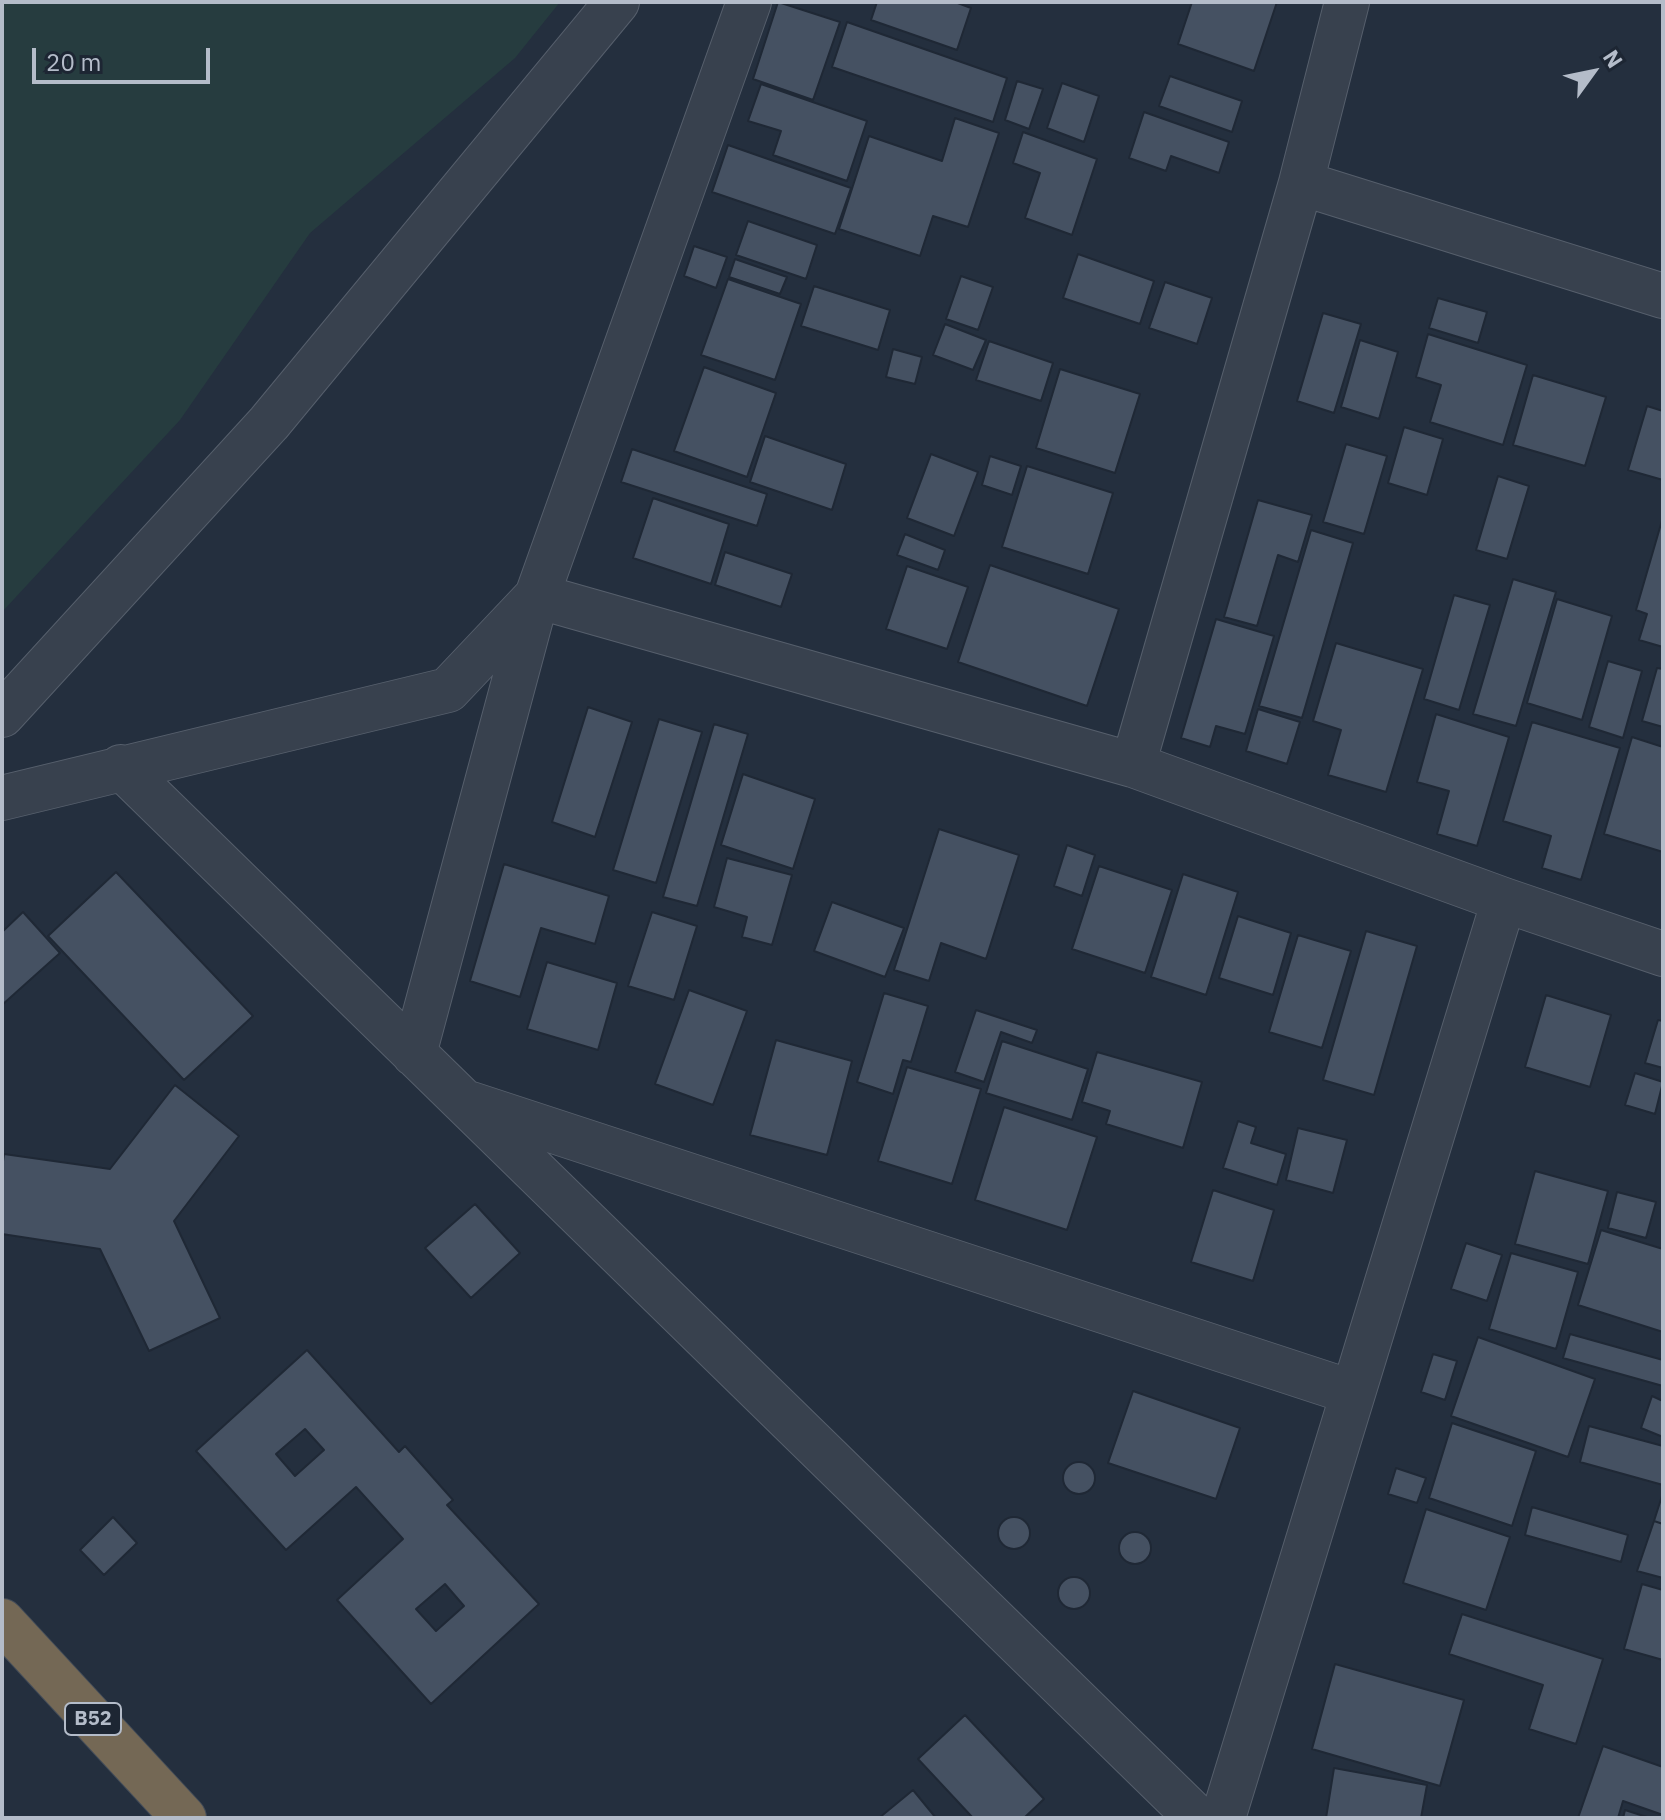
<!DOCTYPE html>
<style>
body{margin:0}
#map{position:relative;width:1665px;height:1820px;overflow:hidden;background:#242f3e;font-family:"IBM Plex Sans",sans-serif}
canvas{display:block}
.frame{position:absolute;inset:0;border:4px solid #b4bcc9;pointer-events:none}
.north{position:absolute;left:1553px;top:32px;width:80px;height:80px;-webkit-text-stroke:6px #1d2633;paint-order:stroke;rotate:57deg;font-size:22px;font-weight:700;line-height:32px;text-align:center;color:#b4bcc9}
.north::after{content:'';display:block;margin:auto;width:28px;height:36px;background:#b4bcc9;clip-path:polygon(50% 0,100% 100%,50% 72%,0 100%)}
.scale{position:absolute;left:32px;top:48px;width:178px;height:36px;box-sizing:border-box;border:4px solid #b4bcc9;border-top:0;padding-left:10px;font-size:24px;line-height:28px;white-space:nowrap;color:#b4bcc9;-webkit-text-stroke:6px #1d2633;paint-order:stroke}
</style>
<div id="map">
<canvas width="1665" height="1820"></canvas>
<div class="frame"></div>
<div class="north">N</div>
<div class="scale">20 m</div>
</div>
<script>
const g = document.querySelector('canvas').getContext('2d');
g.lineJoin = 'round';
function paint(path, color) { g.fillStyle = color; g.fill(path, 'evenodd'); }
function strokePath(path, color, width, dash) { g.strokeStyle = color; g.lineWidth = width; g.lineCap = dash ? 'butt' : 'round'; g.setLineDash(dash || []); g.stroke(path); }
function write(font, color, halo, rows, align = 'center') {
  g.font = font + ' "IBM Plex Sans",sans-serif'; g.lineWidth = 7; g.setLineDash([]); g.textBaseline = 'middle'; g.strokeStyle = halo; g.fillStyle = color; for (const [text, x, y, turn = 0] of rows) {
    g.save(); g.translate(x, y); g.rotate((+turn || 0) * Math.PI / 180); g.textAlign = isNaN(turn) ? turn : align; if (halo) g.strokeText(text, 0, 0); g.fillText(text, 0, 0); g.restore();
  }
}
const green = new Path2D(`
 M 2,2 L 560,2 L 515,58 L 310,233 L 180,420 L 2,612 Z`);
const building = new Path2D(`
 M 778,2 L 840,22 L 813,100 L 753,79 Z
 M 877,2 L 955,2 L 971,8 L 957,50 L 871,20 Z
 M 1192,2 L 1277,2 L 1254,71 L 1178,44 Z
 M 847,22 L 1007,78 L 993,122 L 832,67 Z
 M 1170,76 L 1242,101 L 1232,132 L 1159,106 Z
 M 1017,81 L 1043,89 L 1029,129 L 1005,120 Z
 M 1062,83 L 1099,96 L 1084,142 L 1047,128 Z
 M 761,84 L 867,121 L 847,181 L 773,155 L 781,131 L 748,121 Z
 M 1144,112 L 1229,142 L 1219,173 L 1171,156 L 1166,171 L 1129,158 Z
 M 955,118 L 999,133 L 968,227 L 933,216 L 920,256 L 839,229 L 869,136 L 942,161 Z
 M 1023,132 L 1097,159 L 1072,235 L 1025,218 L 1040,173 L 1013,163 Z
 M 728,145 L 851,188 L 835,234 L 712,192 Z
 M 748,221 L 817,245 L 806,279 L 736,255 Z
 M 694,246 L 727,257 L 716,288 L 684,276 Z
 M 1078,254 L 1154,281 L 1140,324 L 1063,298 Z
 M 735,259 L 787,277 L 780,294 L 729,277 Z
 M 961,276 L 993,287 L 978,330 L 946,319 Z
 M 728,279 L 801,304 L 775,380 L 701,355 Z
 M 1165,282 L 1212,298 L 1197,344 L 1149,328 Z
 M 814,286 L 890,310 L 878,350 L 801,326 Z
 M 1438,298 L 1487,312 L 1478,343 L 1429,328 Z
 M 1323,313 L 1361,324 L 1334,413 L 1297,401 Z
 M 945,324 L 986,340 L 973,370 L 933,355 Z
 M 1428,334 L 1527,365 L 1503,445 L 1430,422 L 1441,385 L 1416,377 Z
 M 1360,340 L 1398,352 L 1379,419 L 1341,407 Z
 M 989,341 L 1053,363 L 1041,401 L 976,380 Z
 M 893,349 L 922,357 L 915,384 L 886,377 Z
 M 704,367 L 776,393 L 747,477 L 674,451 Z
 M 1060,369 L 1140,394 L 1115,473 L 1036,448 Z
 M 1533,375 L 1606,397 L 1585,466 L 1513,445 Z
 M 1647,406 L 1663,411 L 1663,480 L 1628,470 Z
 M 1404,427 L 1443,439 L 1427,495 L 1388,483 Z
 M 765,436 L 846,464 L 832,510 L 750,482 Z
 M 1346,444 L 1387,456 L 1364,534 L 1323,522 Z
 M 632,449 L 767,494 L 757,526 L 621,482 Z
 M 931,454 L 978,472 L 954,536 L 907,518 Z
 M 990,456 L 1021,466 L 1012,495 L 982,485 Z
 M 1027,466 L 1113,493 L 1088,574 L 1002,547 Z
 M 1498,476 L 1529,486 L 1507,559 L 1476,550 Z
 M 653,498 L 729,524 L 711,584 L 633,558 Z
 M 1258,500 L 1312,515 L 1298,562 L 1278,555 L 1257,626 L 1224,617 Z
 M 1663,517 L 1663,647 L 1639,640 L 1647,614 L 1636,610 Z
 M 1311,530 L 1353,543 L 1302,718 L 1259,706 Z
 M 905,534 L 945,550 L 938,570 L 897,555 Z
 M 725,552 L 792,574 L 781,607 L 715,585 Z
 M 990,565 L 1119,609 L 1087,706 L 958,662 Z
 M 907,566 L 968,587 L 947,649 L 886,629 Z
 M 1513,579 L 1556,592 L 1516,726 L 1473,714 Z
 M 1454,595 L 1490,605 L 1459,710 L 1424,699 Z
 M 1557,599 L 1612,616 L 1582,720 L 1527,703 Z
 M 1216,619 L 1274,636 L 1245,734 L 1216,726 L 1210,747 L 1181,738 Z
 M 1336,643 L 1423,669 L 1386,792 L 1328,775 L 1341,730 L 1313,721 Z
 M 1608,661 L 1642,671 L 1623,738 L 1589,727 Z
 M 1657,668 L 1663,669 L 1663,727 L 1642,721 Z
 M 588,707 L 632,722 L 595,837 L 552,822 Z
 M 1258,709 L 1300,722 L 1287,764 L 1246,751 Z
 M 1436,714 L 1509,737 L 1477,846 L 1437,834 L 1449,791 L 1417,782 Z
 M 659,719 L 702,732 L 656,883 L 613,870 Z
 M 1532,722 L 1620,748 L 1581,880 L 1542,868 L 1551,836 L 1503,821 Z
 M 714,724 L 748,734 L 697,906 L 663,897 Z
 M 1632,737 L 1663,747 L 1663,852 L 1604,834 Z
 M 743,774 L 815,799 L 793,869 L 721,845 Z
 M 939,829 L 1019,855 L 986,959 L 941,943 L 929,981 L 894,970 Z
 M 1067,845 L 1095,855 L 1082,896 L 1054,886 Z
 M 727,858 L 792,875 L 772,945 L 742,937 L 747,917 L 714,907 Z
 M 504,864 L 609,896 L 595,944 L 541,928 L 520,997 L 470,981 Z
 M 1099,866 L 1172,890 L 1145,973 L 1072,949 Z
 M 116,872 L 253,1016 L 184,1080 L 48,936 Z
 M 1183,874 L 1238,892 L 1206,995 L 1151,977 Z
 M 832,902 L 904,928 L 885,977 L 814,951 Z
 M 23,912 L 60,953 L 2,1005 L 2,932 Z
 M 652,912 L 697,926 L 674,1000 L 628,986 Z
 M 1238,916 L 1291,933 L 1273,995 L 1219,978 Z
 M 1366,931 L 1417,946 L 1374,1095 L 1323,1080 Z
 M 1298,935 L 1351,951 L 1322,1048 L 1269,1032 Z
 M 547,962 L 617,983 L 598,1050 L 527,1029 Z
 M 689,990 L 747,1011 L 713,1105 L 655,1084 Z
 M 884,993 L 928,1006 L 911,1062 L 903,1060 L 893,1094 L 857,1082 Z
 M 1546,995 L 1611,1015 L 1590,1087 L 1525,1067 Z
 M 976,1010 L 1037,1030 L 1032,1043 L 1001,1032 L 984,1082 L 955,1072 Z
 M 1658,1020 L 1663,1021 L 1663,1068 L 1645,1063 Z
 M 776,1040 L 852,1061 L 827,1155 L 750,1135 Z
 M 1002,1041 L 1088,1069 L 1072,1120 L 986,1093 Z
 M 1097,1052 L 1202,1082 L 1183,1148 L 1106,1124 L 1110,1111 L 1082,1102 Z
 M 907,1067 L 981,1089 L 952,1184 L 878,1161 Z
 M 1635,1073 L 1663,1082 L 1655,1114 L 1625,1105 Z
 M 175,1085 L 239,1136 L 174,1221 L 220,1318 L 149,1351 L 100,1249 L 2,1234 L 2,1168 L 4,1154 L 110,1169 Z
 M 1004,1107 L 1097,1137 L 1067,1230 L 975,1200 Z
 M 1238,1121 L 1256,1127 L 1251,1143 L 1286,1154 L 1277,1185 L 1223,1168 Z
 M 1298,1128 L 1347,1140 L 1333,1193 L 1286,1180 Z
 M 1535,1171 L 1608,1191 L 1588,1264 L 1515,1244 Z
 M 1213,1190 L 1274,1210 L 1253,1281 L 1191,1262 Z
 M 1617,1192 L 1656,1202 L 1646,1238 L 1608,1228 Z
 M 475,1204 L 520,1253 L 471,1298 L 425,1248 Z
 M 1601,1230 L 1663,1249 L 1663,1332 L 1578,1305 Z
 M 1466,1243 L 1502,1255 L 1487,1301 L 1451,1289 Z
 M 1511,1253 L 1578,1272 L 1556,1349 L 1489,1329 Z
 M 1570,1334 L 1663,1360 L 1663,1386 L 1563,1358 Z
 M 1478,1337 L 1595,1379 L 1568,1457 L 1451,1416 Z
 M 307,1350 L 399,1452 L 405,1446 L 453,1500 L 447,1505 L 539,1604 L 431,1704 L 337,1600 L 403,1539 L 356,1487 L 286,1550 L 196,1451 ZM 305,1429 L 324,1450 L 295,1476 L 276,1454 ZM 445,1584 L 464,1606 L 436,1631 L 416,1609 Z
 M 1433,1354 L 1457,1361 L 1445,1400 L 1421,1392 Z
 M 1133,1391 L 1240,1428 L 1216,1499 L 1108,1463 Z
 M 1652,1396 L 1663,1401 L 1663,1437 L 1641,1428 Z
 M 1452,1423 L 1536,1451 L 1512,1526 L 1429,1498 Z
 M 1589,1426 L 1663,1446 L 1663,1485 L 1580,1462 Z
 M1063 1478a16 16 0 1 1 32 0a16 16 0 1 1-32 0Z
 M 1396,1468 L 1426,1478 L 1417,1503 L 1388,1494 Z
 M 1662,1496 L 1663,1497 L 1663,1524 L 1654,1521 Z
 M 1532,1507 L 1628,1535 L 1621,1562 L 1525,1535 Z
 M 1426,1509 L 1510,1537 L 1486,1610 L 1403,1583 Z
 M998 1533a16 16 0 1 1 32 0a16 16 0 1 1-32 0Z
 M 113,1517 L 137,1543 L 104,1575 L 80,1550 Z
 M 1654,1521 L 1663,1524 L 1663,1578 L 1637,1571 Z
 M1119 1548a16 16 0 1 1 32 0a16 16 0 1 1-32 0Z
 M1058 1593a16 16 0 1 1 32 0a16 16 0 1 1-32 0Z
 M 1642,1584 L 1663,1590 L 1663,1660 L 1624,1649 Z
 M 1462,1614 L 1603,1659 L 1576,1744 L 1529,1729 L 1543,1685 L 1449,1654 Z
 M 1335,1664 L 1464,1700 L 1440,1786 L 1312,1749 Z
 M 965,1715 L 1044,1799 L 1024,1818 L 973,1818 L 918,1759 Z
 M 1603,1746 L 1663,1767 L 1663,1815 L 1623,1801 L 1618,1818 L 1578,1818 Z
 M 1334,1768 L 1427,1785 L 1421,1818 L 1326,1818 Z
 M 913,1790 L 936,1818 L 879,1818 Z
 M 1625,1810 L 1650,1818 L 1623,1818 Z`);
const minor = new Path2D(`
 M 1301,183 L 1663,296
 M 2,715 L 269,423 L 617,2
 M 1133,765 L 1301,183 L 1347,2
 M 121,767 L 1197,1818
 M 2,798 L 448,690 L 537,596 L 749,2
 M 414,1054 L 537,596 L 1133,765 L 1504,900 L 1663,954
 M 471,1104 L 1351,1392
 M 1223,1818 L 1504,900`);
const highway = new Path2D(`
 M 2,1621 L 184,1818`);
const shields = [
 [93,1719,56]
];
const shieldNames = [
 ["B52",93,1719]
];
paint(green, '#263c3f');
paint(building, '#455162');
strokePath(building, '#1f2835', 2);
strokePath(minor, '#565f6c', 46);
strokePath(highway, '#434c59', 46);
strokePath(minor, '#38414e', 44);
strokePath(highway, '#746855', 44);
for (const [x, y, w] of shields) { const box = new Path2D(); box.roundRect(x - w / 2, y - 16, w, 32, 6); g.fillStyle = '#1d2633'; g.fill(box); strokePath(box, '#b4bcc9', 2); }
write('bold 20px', '#b4bcc9', null, shieldNames);
</script>
